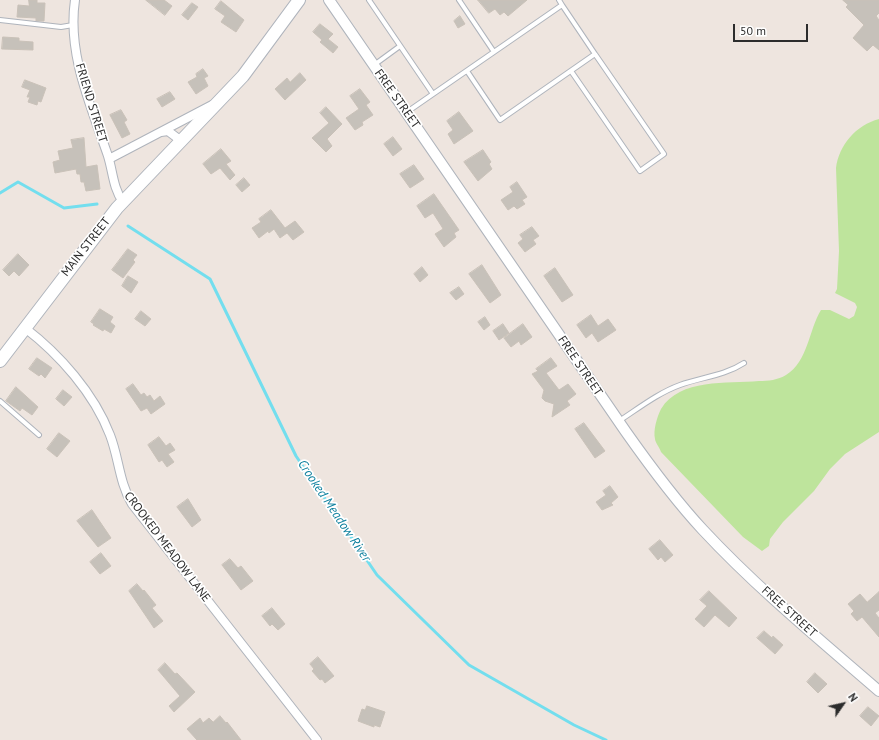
<!DOCTYPE html>
<style>
body{margin:0}
#map{position:relative;width:879px;height:740px;overflow:hidden;background:#eee5df;font-family:"PT Sans",sans-serif}
canvas{display:block}
.north{position:absolute;left:823px;top:684px;width:40px;height:40px;-webkit-text-stroke:3px #fff;paint-order:stroke;rotate:56deg;font-size:11px;font-weight:700;line-height:16px;text-align:center;color:#2c2c2c}
.north::after{content:'';display:block;margin:auto;width:14px;height:18px;background:#2c2c2c;clip-path:polygon(50% 0,100% 100%,50% 72%,0 100%)}
.scale{position:absolute;left:733px;top:24px;width:75px;height:18px;box-sizing:border-box;border:2px solid #2c2c2c;border-top:0;padding-left:5px;font-size:12px;line-height:14px;white-space:nowrap;color:#2c2c2c;-webkit-text-stroke:3px #fff;paint-order:stroke}
</style>
<div id="map">
<canvas width="879" height="740"></canvas>
<div class="north">N</div>
<div class="scale">50 m</div>
</div>
<script>
const g = document.querySelector('canvas').getContext('2d');
g.lineJoin = 'round';
function paint(path, color) { g.fillStyle = color; g.fill(path, 'evenodd'); }
function strokePath(path, color, width, dash) { g.strokeStyle = color; g.lineWidth = width; g.lineCap = dash ? 'butt' : 'round'; g.setLineDash(dash || []); g.stroke(path); }
function write(font, color, halo, rows, align = 'center') {
  g.font = font + ' "PT Sans",sans-serif'; g.lineWidth = 3.5; g.setLineDash([]); g.textBaseline = 'middle'; g.strokeStyle = halo; g.fillStyle = color; for (const [text, x, y, turn = 0] of rows) {
    g.save(); g.translate(x, y); g.rotate((+turn || 0) * Math.PI / 180); g.textAlign = isNaN(turn) ? turn : align; if (halo) g.strokeText(text, 0, 0); g.fillText(text, 0, 0); g.restore();
  }
}
const green = new Path2D(`
 M 879,119 L 879,432 L 845,454 L 830,469 L 814,491 L 783,522 L 770,539 L 769,546 L 762,551 L 743,537 L 661,452 C 660,448 655,442 655,439 C 653,430 657,417 661,409 C 680,378 727,384 759,381 C 768,381 778,380 786,375 C 808,362 809,329 821,310 L 830,310 L 849,319 L 854,316 L 857,307 L 855,303 L 835,293 L 837,289 L 839,251 L 836,168 C 839,145 856,125 879,119 Z`);
const stream = new Path2D(`
 M 0,193 L 18,182 L 64,208 L 97,204
 M 128,226 L 210,279 L 296,456 L 377,575 L 469,665 L 574,725 L 606,740`);
const building = new Path2D(`
 M 29,0 L 37,0 L 37,3 L 45,3 L 44,21 L 36,21 L 36,18 L 17,17 L 18,5 L 29,6 Z
 M 146,0 L 164,0 L 172,6 L 165,15 Z
 M 478,0 L 527,0 L 508,16 L 504,12 L 500,15 L 495,9 L 489,13 Z
 M 843,0 L 879,0 L 879,13 L 876,16 L 879,20 L 879,50 L 873,45 L 867,51 L 853,38 L 864,25 L 846,7 L 848,5 Z
 M 221,1 L 244,20 L 236,32 L 221,22 L 225,16 L 215,9 Z
 M 192,3 L 198,7 L 188,20 L 182,15 Z
 M 460,16 L 465,24 L 458,28 L 454,21 Z
 M 320,24 L 333,34 L 328,39 L 338,47 L 333,53 L 320,42 L 322,40 L 313,32 Z
 M 3,37 L 19,38 L 19,41 L 33,42 L 33,50 L 2,49 Z
 M 203,69 L 208,76 L 204,78 L 208,86 L 196,94 L 188,82 L 197,77 L 196,74 Z
 M 300,73 L 306,80 L 285,100 L 275,89 L 287,78 L 290,82 Z
 M 25,80 L 46,88 L 41,102 L 38,101 L 37,105 L 28,102 L 30,97 L 27,97 L 30,90 L 22,87 Z
 M 360,89 L 370,102 L 366,105 L 373,115 L 362,122 L 363,125 L 355,130 L 346,118 L 359,109 L 350,96 Z
 M 170,92 L 175,99 L 162,107 L 157,99 Z
 M 326,107 L 342,124 L 327,139 L 332,146 L 326,152 L 312,138 L 329,123 L 320,113 Z
 M 121,110 L 127,120 L 124,122 L 130,134 L 122,138 L 110,115 Z
 M 459,112 L 473,131 L 454,144 L 448,134 L 453,130 L 447,121 Z
 M 393,137 L 402,149 L 393,156 L 384,144 Z
 M 84,138 L 86,167 L 97,165 L 100,189 L 86,191 L 84,182 L 81,182 L 80,174 L 77,174 L 76,169 L 55,173 L 53,162 L 60,160 L 58,151 L 73,148 L 71,140 Z
 M 221,149 L 231,161 L 226,164 L 235,175 L 230,180 L 220,168 L 211,174 L 203,164 Z
 M 483,150 L 491,162 L 489,164 L 492,169 L 478,181 L 464,162 Z
 M 414,165 L 424,179 L 410,188 L 400,174 Z
 M 244,178 L 250,185 L 242,192 L 236,185 Z
 M 517,182 L 527,197 L 522,200 L 525,204 L 517,209 L 514,206 L 508,210 L 501,200 L 513,192 L 510,187 Z
 M 434,194 L 459,230 L 454,233 L 456,237 L 444,247 L 435,234 L 443,229 L 442,227 L 433,213 L 425,218 L 417,206 Z
 M 271,210 L 285,228 L 295,221 L 304,232 L 293,240 L 287,233 L 280,238 L 274,229 L 269,233 L 268,231 L 259,238 L 252,228 L 261,222 L 259,219 Z
 M 532,227 L 539,236 L 533,240 L 536,244 L 525,252 L 518,243 L 523,239 L 520,235 Z
 M 128,249 L 137,255 L 133,260 L 135,262 L 123,278 L 112,270 Z
 M 18,254 L 29,265 L 19,276 L 14,271 L 9,276 L 3,270 Z
 M 482,265 L 501,295 L 490,303 L 469,274 Z
 M 422,267 L 428,275 L 420,282 L 414,274 Z
 M 555,268 L 573,295 L 562,302 L 544,276 Z
 M 128,276 L 138,282 L 131,293 L 122,286 Z
 M 459,287 L 464,294 L 456,300 L 450,293 Z
 M 100,309 L 113,317 L 110,322 L 115,326 L 111,333 L 104,329 L 103,331 L 93,325 L 94,324 L 91,322 Z
 M 141,311 L 151,319 L 145,326 L 135,319 Z
 M 591,315 L 598,326 L 608,319 L 616,330 L 598,342 L 592,333 L 586,338 L 577,325 Z
 M 485,317 L 490,325 L 484,330 L 478,322 Z
 M 503,324 L 509,333 L 499,340 L 493,331 Z
 M 523,324 L 532,337 L 521,345 L 519,341 L 511,347 L 504,338 Z
 M 37,358 L 52,368 L 45,378 L 41,374 L 39,376 L 29,369 Z
 M 551,358 L 557,366 L 546,373 L 559,390 L 568,384 L 576,394 L 567,401 L 570,405 L 552,417 L 554,404 L 545,401 L 542,398 L 544,390 L 532,374 L 538,371 L 536,369 Z
 M 133,384 L 141,395 L 144,393 L 147,397 L 150,395 L 154,401 L 160,396 L 165,404 L 151,414 L 147,408 L 141,411 L 126,389 Z
 M 16,387 L 38,407 L 32,415 L 22,408 L 20,411 L 6,401 Z
 M 63,390 L 72,397 L 64,406 L 56,399 Z
 M 584,423 L 605,451 L 595,458 L 575,429 Z
 M 59,433 L 70,441 L 57,457 L 47,449 Z
 M 159,437 L 166,446 L 170,443 L 175,450 L 168,454 L 174,462 L 167,467 L 162,460 L 159,462 L 148,445 Z
 M 610,486 L 618,497 L 611,503 L 613,505 L 602,510 L 596,502 L 606,495 L 603,491 Z
 M 188,499 L 201,520 L 192,527 L 177,507 Z
 M 92,510 L 111,538 L 98,547 L 77,521 Z
 M 660,540 L 673,555 L 665,562 L 661,557 L 658,560 L 649,549 Z
 M 101,553 L 111,566 L 100,574 L 90,562 Z
 M 230,559 L 238,568 L 241,566 L 253,581 L 241,590 L 222,565 Z
 M 137,584 L 143,591 L 144,590 L 156,605 L 152,608 L 163,621 L 154,628 L 129,591 Z
 M 709,591 L 737,618 L 729,627 L 715,615 L 704,627 L 695,619 L 707,606 L 700,600 Z
 M 879,592 L 879,610 L 875,613 L 879,618 L 879,637 L 862,617 L 857,621 L 851,614 L 854,611 L 848,604 L 860,594 L 867,602 Z
 M 272,608 L 285,624 L 278,630 L 272,624 L 270,626 L 262,616 Z
 M 764,631 L 772,638 L 773,636 L 783,645 L 775,654 L 757,638 Z
 M 318,657 L 334,676 L 325,683 L 322,679 L 320,680 L 312,671 L 314,669 L 310,664 Z
 M 165,663 L 175,674 L 177,673 L 195,692 L 174,712 L 169,706 L 180,696 L 158,670 Z
 M 815,673 L 827,684 L 818,693 L 807,682 Z
 M 367,706 L 385,712 L 380,727 L 374,725 L 374,727 L 358,721 L 362,709 L 365,710 Z
 M 868,707 L 879,716 L 871,726 L 860,716 Z
 M 220,716 L 226,723 L 227,722 L 241,740 L 197,740 L 187,729 L 200,718 L 203,723 L 209,718 L 213,722 Z`);
const service = new Path2D(`
 M 369,0 L 433,94 L 562,5 L 559,0
 M 459,0 L 494,52
 M 0,20 L 61,27 L 73,25
 M 374,65 L 400,46
 M 467,71 L 500,120 L 595,54 L 562,5
 M 571,71 L 640,171 L 664,154 L 595,54
 M 407,112 L 433,94
 M 0,401 L 39,435
 M 619,421 C 639,408 658,393 680,385 C 702,377 724,376 744,363`);
const minor = new Path2D(`
 M 75,0 C 67,54 91,106 108,156 C 113,172 113,188 123,202
 M 161,132 L 168,131 L 180,140
 M 109,159 L 212,105
 M 25,328 C 59,354 94,393 110,435 C 119,458 119,482 132,504 L 317,740`);
const tertiary = new Path2D(`
 M 329,0 L 626,432 C 650,466 675,500 703,530 C 757,588 819,639 879,691`);
const secondary = new Path2D(`
 M 0,361 L 117,208 L 243,76 L 299,0`);
const streetNames = [
 ["FREE STREET",397,99,55],
 ["FRIEND STREET",91,103,73],
 ["MAIN STREET",86,247,-52],
 ["FREE STREET",580,366,56],
 ["CROOKED MEADOW LANE",167,547,53],
 ["FREE STREET",789,612,42]
];
const waterNames = [
 ["Crooked Meadow River",334,511,56]
];
paint(green, '#bee49c');
strokePath(stream, '#73deee', 3);
paint(building, '#c6c1ba');
strokePath(building, '#c9c1b8', 1);
strokePath(service, '#afb4bc', 6);
strokePath(minor, '#afb4bc', 10);
strokePath(tertiary, '#afb4bc', 12);
strokePath(secondary, '#afb4bc', 14);
strokePath(service, '#fff', 4);
strokePath(minor, '#fff', 8);
strokePath(tertiary, '#fff', 10);
strokePath(secondary, '#fff', 12);
write('12px', '#2c2c2c', '#fff', streetNames);
write('italic 13px', '#0e809e', '#fff', waterNames);
</script>
